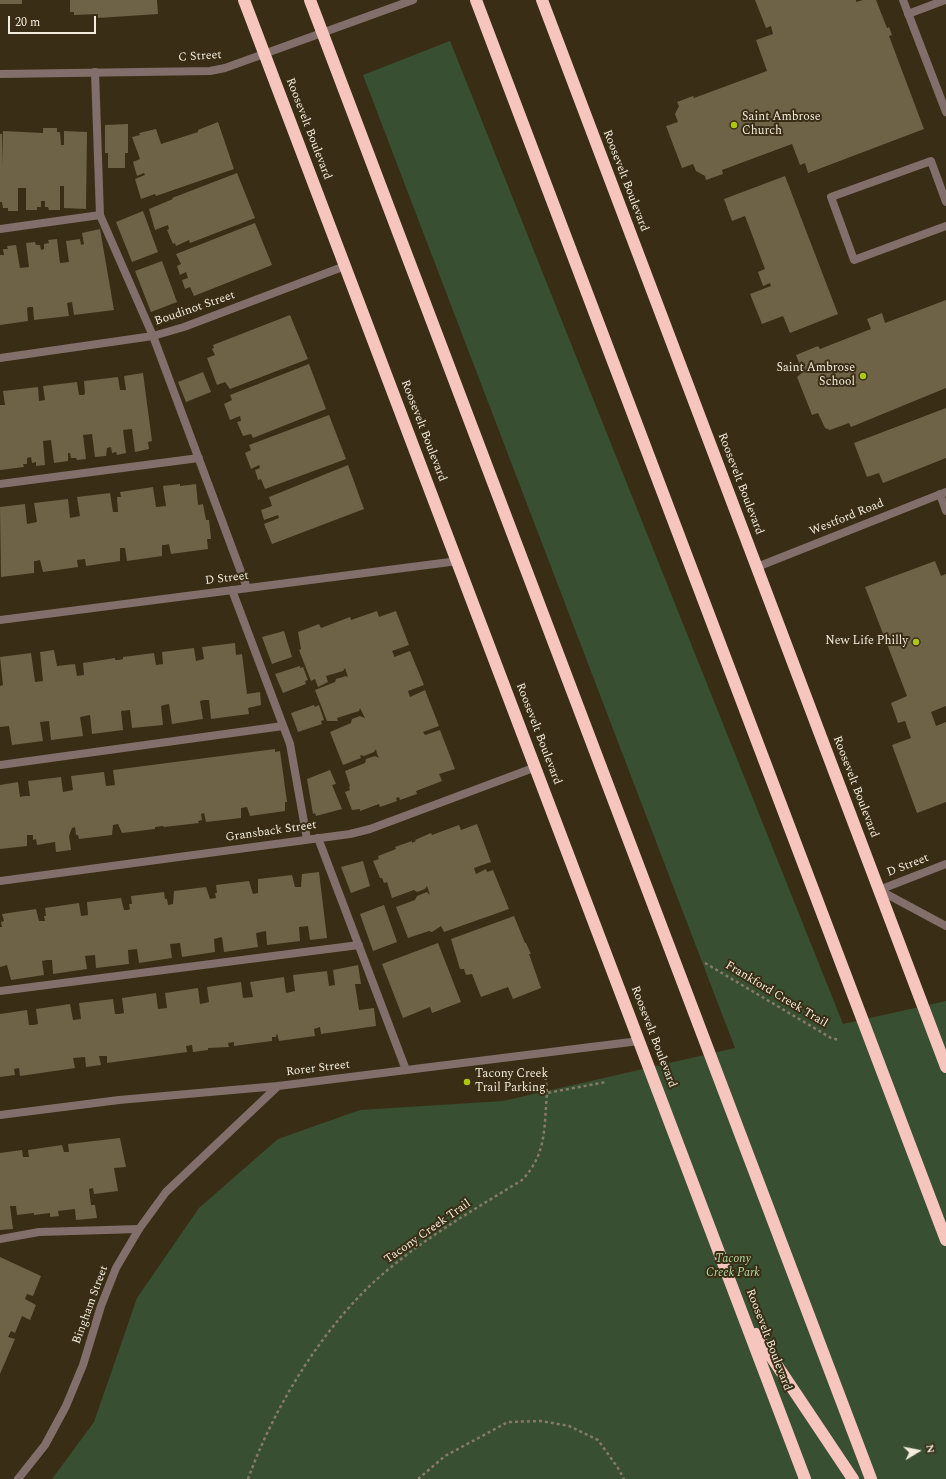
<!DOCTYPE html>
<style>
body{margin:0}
#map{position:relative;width:946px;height:1479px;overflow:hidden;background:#392e15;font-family:Spectral,serif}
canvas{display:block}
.north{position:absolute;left:898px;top:1431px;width:40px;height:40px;-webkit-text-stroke:3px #392e15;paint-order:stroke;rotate:80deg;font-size:11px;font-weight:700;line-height:16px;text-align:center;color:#f4edde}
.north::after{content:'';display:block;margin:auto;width:14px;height:18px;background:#f4edde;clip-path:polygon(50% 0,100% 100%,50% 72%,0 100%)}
.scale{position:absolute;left:8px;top:16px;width:88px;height:18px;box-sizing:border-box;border:2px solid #f4edde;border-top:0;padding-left:5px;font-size:12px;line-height:14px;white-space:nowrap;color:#f4edde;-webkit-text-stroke:3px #392e15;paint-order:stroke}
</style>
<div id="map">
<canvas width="946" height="1479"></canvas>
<div class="north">N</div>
<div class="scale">20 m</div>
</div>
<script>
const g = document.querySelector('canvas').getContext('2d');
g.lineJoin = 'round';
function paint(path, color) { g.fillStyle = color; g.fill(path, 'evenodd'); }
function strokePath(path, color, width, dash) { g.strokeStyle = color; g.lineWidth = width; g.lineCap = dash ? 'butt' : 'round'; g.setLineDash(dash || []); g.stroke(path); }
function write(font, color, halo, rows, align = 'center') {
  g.font = font + ' Spectral,serif'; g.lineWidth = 4; g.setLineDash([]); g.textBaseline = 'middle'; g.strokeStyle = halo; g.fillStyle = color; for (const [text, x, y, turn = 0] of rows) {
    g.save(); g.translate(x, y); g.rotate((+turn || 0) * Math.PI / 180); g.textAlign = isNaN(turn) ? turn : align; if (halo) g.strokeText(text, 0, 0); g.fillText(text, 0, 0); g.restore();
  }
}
const green = new Path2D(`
 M 450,41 L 843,1024 L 946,1001 L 946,1479 L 52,1479 L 94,1422 L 137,1298 L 199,1208 L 278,1139 L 360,1110 L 503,1101 L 735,1048 L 363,75 Z`);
const building = new Path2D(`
 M 0,0 L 22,0 L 22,4 L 0,4 Z
 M 70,0 L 157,0 L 158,14 L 98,18 L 98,14 L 74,15 L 74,12 L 70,12 Z
 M 755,0 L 856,0 L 856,2 L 863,0 L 876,0 L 887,28 L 889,27 L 892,35 L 889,36 L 924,129 L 808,173 L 805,163 L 800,165 L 792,144 L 722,170 L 723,174 L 706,180 L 705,176 L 696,171 L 693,164 L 682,168 L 666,126 L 678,122 L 675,114 L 679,106 L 677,102 L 693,96 L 694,98 L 767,71 L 756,40 L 773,34 L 771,26 L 766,28 Z
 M 218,122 L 234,169 L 156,196 L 155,194 L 141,199 L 135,179 L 145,175 L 144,173 L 137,176 L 133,162 L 140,159 L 132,137 L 140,135 L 139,133 L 156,129 L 161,144 L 198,132 L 198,130 Z
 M 128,124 L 128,153 L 125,153 L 125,168 L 108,168 L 108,153 L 105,153 L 105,125 Z
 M 43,128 L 57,128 L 57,132 L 60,132 L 61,145 L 64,145 L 64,131 L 87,132 L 86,209 L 64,208 L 64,186 L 60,186 L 60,210 L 49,210 L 48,207 L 45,207 L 45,201 L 41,201 L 41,207 L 37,207 L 37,210 L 26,210 L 26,188 L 18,188 L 18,211 L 8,211 L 8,208 L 3,208 L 2,202 L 0,202 L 0,134 L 2,134 L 2,166 L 3,131 L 43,133 Z
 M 237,173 L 255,218 L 190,243 L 189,240 L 176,246 L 175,243 L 173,244 L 167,230 L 169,229 L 168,225 L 155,230 L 149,209 L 173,199 L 172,198 Z
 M 785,176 L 838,314 L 790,333 L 783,316 L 762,324 L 750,294 L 771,286 L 770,283 L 763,286 L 758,272 L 765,269 L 745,216 L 732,221 L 724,199 Z
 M 143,211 L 158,252 L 132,262 L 116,222 Z
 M 255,223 L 272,265 L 194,296 L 190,287 L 185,289 L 182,280 L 188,278 L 186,272 L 180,275 L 177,266 L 181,264 L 176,254 Z
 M 100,229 L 114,310 L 74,315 L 72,302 L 67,303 L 69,316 L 34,320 L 33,307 L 29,307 L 27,308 L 28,321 L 0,325 L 0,255 L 4,255 L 3,249 L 8,249 L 7,246 L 16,245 L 20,268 L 29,267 L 26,243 L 35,242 L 36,245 L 40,245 L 41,250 L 44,249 L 44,244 L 49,243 L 48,240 L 57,239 L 60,263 L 69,262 L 66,241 L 80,239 L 81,245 L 84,244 L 82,233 Z
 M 162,261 L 177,302 L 151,312 L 135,271 Z
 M 946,300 L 946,388 L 851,427 L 849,423 L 830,430 L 825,428 L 818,413 L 812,415 L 797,377 L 803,372 L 796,355 L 818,346 L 820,349 L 871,329 L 867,319 L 882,313 L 885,323 Z
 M 290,315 L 308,359 L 230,389 L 225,382 L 217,385 L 207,358 L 215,355 L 212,349 L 214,348 L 213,345 Z
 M 309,364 L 326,409 L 253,438 L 251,434 L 243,436 L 237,422 L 241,421 L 240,416 L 230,420 L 224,404 L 232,400 L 230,395 Z
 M 203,372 L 211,392 L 186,402 L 178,382 Z
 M 143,373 L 152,441 L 148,442 L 149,449 L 135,452 L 132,429 L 123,430 L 126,453 L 117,455 L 116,452 L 112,453 L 111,447 L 107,448 L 106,456 L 95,457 L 92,434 L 83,435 L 86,459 L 77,460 L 76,458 L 71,458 L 70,453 L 68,453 L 68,461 L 54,463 L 51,440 L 43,441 L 45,465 L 36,466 L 36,462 L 32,463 L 31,457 L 27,458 L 27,464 L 23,464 L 24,467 L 0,470 L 0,405 L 5,405 L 3,391 L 38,387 L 39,401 L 45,400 L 43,386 L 77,382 L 79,395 L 83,395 L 85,394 L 84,381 L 118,377 L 120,390 L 126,390 L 124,376 Z
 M 946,408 L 946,458 L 883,483 L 879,473 L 867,477 L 854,443 Z
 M 329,415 L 346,459 L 265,489 L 261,479 L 258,480 L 255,470 L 260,468 L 259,465 L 251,469 L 245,453 L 251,450 L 249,445 Z
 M 348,465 L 364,509 L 272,544 L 264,524 L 279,518 L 278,515 L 264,520 L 261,510 L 272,506 L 269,497 Z
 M 180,484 L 180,486 L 196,484 L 198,505 L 203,504 L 206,520 L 209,520 L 211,539 L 207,539 L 208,549 L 171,554 L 169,544 L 165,545 L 162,545 L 162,556 L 127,561 L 125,548 L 120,548 L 120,561 L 86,566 L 85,559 L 77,560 L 78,567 L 43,572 L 40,560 L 36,561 L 34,561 L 34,573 L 1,577 L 0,507 L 25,504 L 27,524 L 37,522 L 34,503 L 68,499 L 70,518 L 80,516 L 77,497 L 110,493 L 113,512 L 118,512 L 117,497 L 121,497 L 120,492 L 153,487 L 156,507 L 166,506 L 163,486 Z
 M 935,561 L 941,576 L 946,574 L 946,706 L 931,712 L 936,726 L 946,722 L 946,802 L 917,813 L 892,745 L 911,738 L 905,721 L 898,723 L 891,703 L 907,696 L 865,587 Z
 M 377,611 L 379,617 L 396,611 L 409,645 L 392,651 L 394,655 L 394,657 L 410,651 L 424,685 L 408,691 L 410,697 L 425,690 L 439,726 L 423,732 L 425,735 L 440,730 L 455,769 L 439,774 L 442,781 L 416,791 L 417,794 L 400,800 L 399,797 L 396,798 L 397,801 L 380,807 L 379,804 L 360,811 L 360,809 L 352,810 L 345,792 L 350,790 L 349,787 L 350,786 L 345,771 L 365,763 L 366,759 L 375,756 L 379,758 L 377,754 L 376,749 L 374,752 L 364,756 L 360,755 L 361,758 L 343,765 L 330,732 L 351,723 L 352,719 L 360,716 L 365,718 L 360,708 L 359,711 L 337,718 L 338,721 L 327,721 L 315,690 L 335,682 L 336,679 L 346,676 L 348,677 L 345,668 L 343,671 L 326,676 L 328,682 L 318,687 L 315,679 L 311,681 L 299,650 L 301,649 L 298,632 L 319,624 L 321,628 L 350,617 L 351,620 Z
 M 284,631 L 292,657 L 272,664 L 262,637 Z
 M 235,643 L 236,655 L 242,654 L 247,694 L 260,692 L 261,705 L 248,708 L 249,714 L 211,719 L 209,700 L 204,700 L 200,701 L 203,719 L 172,724 L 169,704 L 164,705 L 161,706 L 163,725 L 132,728 L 130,710 L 121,711 L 123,730 L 92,734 L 90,715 L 80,717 L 83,736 L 51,740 L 49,721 L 40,722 L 43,741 L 12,745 L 9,726 L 0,727 L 0,686 L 3,685 L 0,657 L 31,653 L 35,682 L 43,681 L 40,652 L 54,650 L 57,666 L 75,664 L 77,676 L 84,675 L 83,663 L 115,658 L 115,660 L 119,660 L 123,659 L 123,657 L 154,653 L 156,665 L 163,664 L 162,652 L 194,648 L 196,661 L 204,659 L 202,647 Z
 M 300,666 L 300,668 L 303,667 L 308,680 L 305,681 L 306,684 L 283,693 L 275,674 Z
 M 314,705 L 315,707 L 319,705 L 324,720 L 321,721 L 322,724 L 298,732 L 291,713 Z
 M 275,749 L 275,752 L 280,751 L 287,802 L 285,802 L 285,811 L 250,816 L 247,807 L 241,808 L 241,818 L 206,822 L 204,813 L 201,814 L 202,820 L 198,821 L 199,823 L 164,827 L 163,826 L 155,827 L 155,829 L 122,833 L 118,824 L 113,825 L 112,835 L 79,839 L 78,835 L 76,835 L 75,827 L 72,828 L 69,836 L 71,850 L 56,852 L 55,842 L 37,845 L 36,839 L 33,840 L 33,835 L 27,835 L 27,846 L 0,849 L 0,785 L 18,782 L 20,797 L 25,796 L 30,796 L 28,781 L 61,777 L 63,792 L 73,790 L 71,776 L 104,772 L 106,786 L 115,785 L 113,770 Z
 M 330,770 L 336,784 L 332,785 L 342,809 L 316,816 L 315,813 L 313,814 L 307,779 Z
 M 477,824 L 491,862 L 474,868 L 476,874 L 486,869 L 487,872 L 493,870 L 509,909 L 444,932 L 441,926 L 432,932 L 429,931 L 408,938 L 396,907 L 415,900 L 417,896 L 427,892 L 430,895 L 427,886 L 425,889 L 417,892 L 414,890 L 392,898 L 387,882 L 384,883 L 382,878 L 380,878 L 373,861 L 379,859 L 378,856 L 396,849 L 395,847 L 412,841 L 412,843 L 416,841 L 415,840 L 431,833 L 432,835 L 459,825 L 461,830 Z
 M 363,861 L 370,886 L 351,893 L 341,867 Z
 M 319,872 L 327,938 L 310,940 L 308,926 L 299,927 L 300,941 L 267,945 L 266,931 L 256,933 L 258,947 L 224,952 L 222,937 L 214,939 L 215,952 L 182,957 L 180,943 L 170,944 L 172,958 L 139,963 L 137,949 L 128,950 L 129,964 L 96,968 L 95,955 L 85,956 L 87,969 L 53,974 L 52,960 L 47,960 L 42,961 L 44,975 L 11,980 L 7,965 L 0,967 L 0,927 L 2,927 L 1,922 L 4,921 L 2,914 L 36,909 L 39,921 L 45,921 L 44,916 L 46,916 L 45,908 L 79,903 L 81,916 L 88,915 L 87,902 L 121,898 L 124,910 L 128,910 L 130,909 L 129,904 L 132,904 L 131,896 L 164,892 L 165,899 L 167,899 L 168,905 L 173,904 L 174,891 L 206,887 L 210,899 L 216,898 L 215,893 L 217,893 L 216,885 L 249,881 L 253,894 L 258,893 L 258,879 L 292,875 L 295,887 L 301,887 L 302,874 Z
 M 384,905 L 397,942 L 373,951 L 360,914 Z
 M 514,916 L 525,943 L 526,943 L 531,954 L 529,954 L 541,988 L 513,999 L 508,987 L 481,997 L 472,974 L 466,975 L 464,969 L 460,969 L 451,939 Z
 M 438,943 L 461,1002 L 432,1013 L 430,1007 L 403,1018 L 382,964 Z
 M 358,965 L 361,984 L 355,984 L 359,1010 L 374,1008 L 376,1026 L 321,1034 L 320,1027 L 314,1029 L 315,1036 L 279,1041 L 277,1033 L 276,1037 L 272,1037 L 272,1041 L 234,1046 L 234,1042 L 228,1043 L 229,1047 L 208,1048 L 208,1050 L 193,1052 L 192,1045 L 186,1046 L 187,1052 L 107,1063 L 107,1056 L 99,1056 L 101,1065 L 86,1067 L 85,1057 L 73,1058 L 75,1068 L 20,1076 L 19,1068 L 14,1069 L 15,1075 L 0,1077 L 0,1014 L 27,1010 L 29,1025 L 34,1025 L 38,1024 L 36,1009 L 70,1004 L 73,1020 L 81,1019 L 79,1003 L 113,999 L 115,1014 L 119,1014 L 124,1013 L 122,998 L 156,993 L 158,1009 L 167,1008 L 165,993 L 198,988 L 200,1004 L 205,1003 L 209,1002 L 207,987 L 241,982 L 243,998 L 253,997 L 250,982 L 284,977 L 286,993 L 295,991 L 293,975 L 327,971 L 329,986 L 335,985 L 333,970 Z
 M 120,1138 L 126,1167 L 114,1168 L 118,1191 L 94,1194 L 93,1188 L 89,1189 L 91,1205 L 95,1205 L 97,1218 L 76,1220 L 75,1209 L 58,1211 L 59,1216 L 50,1217 L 50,1213 L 34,1215 L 34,1213 L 17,1215 L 16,1206 L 10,1206 L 13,1229 L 0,1230 L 0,1153 L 22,1150 L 23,1157 L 29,1157 L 28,1150 L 62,1145 L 64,1152 L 69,1152 L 68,1144 Z
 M 0,1257 L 41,1276 L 33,1296 L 27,1294 L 25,1299 L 36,1305 L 30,1320 L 22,1316 L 15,1333 L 11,1331 L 8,1337 L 15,1339 L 0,1374 Z`);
const path = new Path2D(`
 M 705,963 L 831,1038 L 839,1040
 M 545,1071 L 547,1093
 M 248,1479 C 275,1404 328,1318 390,1268 C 431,1234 477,1208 522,1180 C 547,1154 544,1127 547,1093 L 606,1082
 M 418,1479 L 445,1456 L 508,1422 L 541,1421 L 569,1426 L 598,1440 L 618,1468 L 624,1479`);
const lane = new Path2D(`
 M 908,14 L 945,0
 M 95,72 L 100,215 L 153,336 L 247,588
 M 946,202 L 931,161 L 831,197 L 854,260 L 946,226
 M 0,229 L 100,215
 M 0,484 L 199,458
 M 940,494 L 946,511
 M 232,590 L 290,744 L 307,839
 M 0,765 L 283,726
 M 318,838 L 406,1070
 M 0,991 L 359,945
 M 0,1239 L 39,1232 L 139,1229`);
const street = new Path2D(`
 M 903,0 L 946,112
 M 0,74 L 210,71 L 225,68 L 413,0
 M 0,358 L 153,336 L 184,327 L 345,266
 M 757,567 L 946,492
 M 0,620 L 458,561
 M 0,881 L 350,834 L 370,829 L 536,767
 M 879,890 L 946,926
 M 879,890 L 946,864
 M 0,1115 L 119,1100 L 278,1086 L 639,1041
 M 18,1479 L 45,1445 L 66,1406 L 83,1365 L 101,1306 L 116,1268 L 139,1229 L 166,1192 L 278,1086`);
const highway = new Path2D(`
 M 244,0 L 805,1479
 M 310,0 L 871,1479
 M 476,0 L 946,1240
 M 542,0 L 946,1067
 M 756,1334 L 853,1479`);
const markers = [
 [734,125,4,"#abc615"],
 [863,376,4,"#abc615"],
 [916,642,4,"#abc615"],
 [467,1082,4,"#abc615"]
];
const streetNames = [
 ["C Street",200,57,-4],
 ["Roosevelt Boulevard",308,129,69],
 ["Roosevelt Boulevard",625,181,69],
 ["Boudinot Street",195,309,-19],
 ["Roosevelt Boulevard",423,431,69],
 ["Roosevelt Boulevard",740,484,69],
 ["Westford Road",847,518,-22],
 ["D Street",227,579,-7],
 ["Roosevelt Boulevard",538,734,69],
 ["Roosevelt Boulevard",855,787,69],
 ["Gransback Street",271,832,-8],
 ["D Street",908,866,-21],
 ["Frankford Creek Trail",776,995,31],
 ["Roosevelt Boulevard",653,1037,69],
 ["Rorer Street",318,1069,-7],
 ["Tacony Creek Trail",428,1232,-35],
 ["Bingham Street",91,1305,-70],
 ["Roosevelt Boulevard",768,1340,69]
];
const poiNames = [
 ["Saint Ambrose",742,118],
 ["Church",742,132],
 ["Saint Ambrose",855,369,"right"],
 ["School",855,383,"right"],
 ["New Life Philly",908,642,"right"],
 ["Tacony Creek",475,1075],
 ["Trail Parking",475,1089]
];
const parkNames = [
 ["Tacony",733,1260],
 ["Creek Park",733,1274]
];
paint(green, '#384f32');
paint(building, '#6e6247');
strokePath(path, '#857b66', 2.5, [3, 3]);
strokePath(lane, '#826e6b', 8);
strokePath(street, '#826e6b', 8);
strokePath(highway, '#f6c5be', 12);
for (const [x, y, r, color] of markers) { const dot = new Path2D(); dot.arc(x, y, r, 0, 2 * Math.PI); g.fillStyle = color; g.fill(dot); strokePath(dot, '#392e15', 1.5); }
write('12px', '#f4edde', '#392e15', streetNames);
write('12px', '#f4edde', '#392e15', poiNames, 'left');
write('italic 12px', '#b0dca5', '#392e15', parkNames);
</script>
